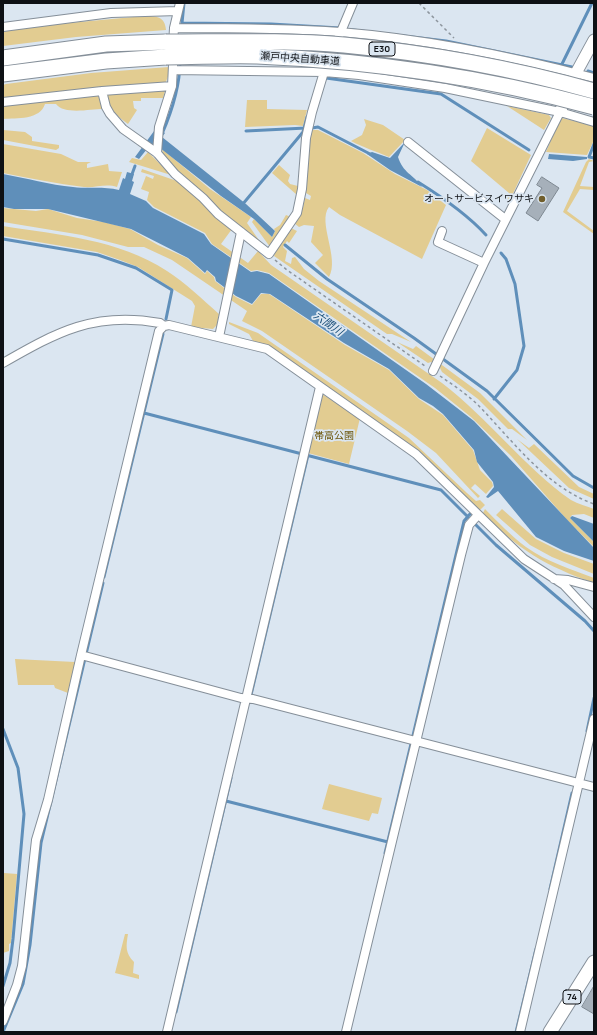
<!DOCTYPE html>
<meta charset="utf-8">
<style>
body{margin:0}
#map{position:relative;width:597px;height:1035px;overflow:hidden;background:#dbe6f1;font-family:Manrope,sans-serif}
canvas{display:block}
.frame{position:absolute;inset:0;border:4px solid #0e1115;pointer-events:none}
</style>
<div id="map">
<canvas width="597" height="1035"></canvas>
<div class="frame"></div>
</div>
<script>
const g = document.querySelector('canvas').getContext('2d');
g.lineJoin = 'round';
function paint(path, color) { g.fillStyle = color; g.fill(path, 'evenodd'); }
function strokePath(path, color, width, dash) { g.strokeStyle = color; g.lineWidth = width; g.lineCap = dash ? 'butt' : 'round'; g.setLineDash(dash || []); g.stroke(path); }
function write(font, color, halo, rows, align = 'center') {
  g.font = font + ' Manrope,"Noto Sans JP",sans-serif'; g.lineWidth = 3.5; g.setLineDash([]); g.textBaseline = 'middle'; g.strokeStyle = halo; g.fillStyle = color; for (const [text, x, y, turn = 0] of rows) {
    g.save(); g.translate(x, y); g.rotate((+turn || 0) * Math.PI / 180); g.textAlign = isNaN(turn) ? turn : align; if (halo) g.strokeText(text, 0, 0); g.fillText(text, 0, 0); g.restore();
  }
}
const green = new Path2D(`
 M 144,16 C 156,16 165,16 166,30 L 76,37 L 3,46 L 3,32 L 37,26 Z
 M 169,67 L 169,74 L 165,84 L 108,87 L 3,99 L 3,85 L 6,84 L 91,73 Z
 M 165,91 L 163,98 L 141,98 L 141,101 L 133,101 L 134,108 L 137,110 L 128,124 C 117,116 108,108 107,94 Z
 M 98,95 L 103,109 C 90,109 64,115 56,104 L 45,104 C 40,120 17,118 3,119 L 3,106 L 39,101 Z
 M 247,100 L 267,100 L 267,109 L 307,110 L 303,126 L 295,125 L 245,127 Z
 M 507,106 L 549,115 L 551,118 L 544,130 Z
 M 562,118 L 594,126 L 594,140 L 587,155 L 546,152 L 559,121 Z
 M 364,119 L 383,125 L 405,140 L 389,157 C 376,151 364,148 351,141 L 362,135 L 366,125 Z
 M 487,128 L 531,155 L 510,200 L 507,198 L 509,193 L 471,161 Z
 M 3,130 L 25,132 L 32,137 L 32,141 L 59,145 L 59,148 L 56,150 L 3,140 Z
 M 311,130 L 318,130 L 363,153 L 395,174 L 427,190 L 446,205 L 422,259 L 340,215 L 329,207 C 317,222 340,258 329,277 L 315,263 L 323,255 L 311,242 L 314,226 L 304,225 L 299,227 L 294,223 L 303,207 L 305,198 L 310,200 L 311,196 L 306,193 L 308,146 Z
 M 3,144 L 61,154 L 78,162 L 91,162 L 87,164 L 87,168 L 108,164 L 109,171 L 122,172 L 117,187 C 106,183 96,188 84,187 C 57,184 30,178 3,173 Z
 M 162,149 L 210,189 L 251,217 L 247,223 L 263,246 C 242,230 165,172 162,149 Z
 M 148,152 L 171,175 L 129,162 L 132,158 L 141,160 Z
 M 589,159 L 594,161 L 589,162 L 580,186 L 594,187 L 594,190 L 580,189 L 567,211 L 594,231 L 594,234 L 563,212 L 586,162 Z
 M 279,165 L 290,175 L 288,181 L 290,184 L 298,186 L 297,195 L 272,173 Z
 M 142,169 L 177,181 L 190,190 L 232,229 L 221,244 L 248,263 L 258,251 L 271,265 L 442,383 C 488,418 524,467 571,500 C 578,504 587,506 594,509 L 594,518 L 584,514 L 572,515 L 570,518 L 594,542 L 594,547 L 568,521 L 511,456 L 471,417 L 435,388 L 269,273 L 257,270 L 251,271 L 212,244 L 205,233 L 154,207 L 147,200 L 149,192 L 141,189 L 146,176 L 153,179 L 154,176 L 141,172 Z
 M 3,208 L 36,211 L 48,209 L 77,218 L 104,222 L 130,229 L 158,245 L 187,258 L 205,274 L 207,271 L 214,277 L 215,281 L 236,297 L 252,305 L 261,294 L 269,294 L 345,345 L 389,370 L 419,399 L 443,415 L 473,450 L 480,470 L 492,482 L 493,486 L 486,494 L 475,484 L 471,488 L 480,496 L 478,498 L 436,453 L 407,431 L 262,331 L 242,321 L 247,311 L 172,260 L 144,247 L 128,247 L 82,235 L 3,222 Z
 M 286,215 L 291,217 L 270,247 L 252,222 L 254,219 L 272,237 L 275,231 L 274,229 L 280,225 Z
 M 3,226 C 59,235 118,239 167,271 C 186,283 202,299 219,314 L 217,325 L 213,329 L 191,327 L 195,306 L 192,301 L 138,267 L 120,260 L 97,252 L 3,236 Z
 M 291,228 L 297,231 L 289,243 L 287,241 L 283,247 L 287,251 L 285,261 L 291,264 L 292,258 L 295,257 L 304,269 L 319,281 L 411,342 L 392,334 L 387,334 L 274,256 L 277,248 Z
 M 229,322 L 258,333 L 409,438 L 467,493 L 476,501 L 480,500 L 485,505 L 480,510 L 406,442 L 267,346 L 253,341 L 249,334 L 229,324 Z
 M 397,342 L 413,349 L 416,346 L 480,393 L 527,440 L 512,429 L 508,429 L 478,399 L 442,372 L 440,368 L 431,362 L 428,363 Z
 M 322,394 L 360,418 L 349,464 L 308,453 Z
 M 517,439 L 529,448 L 534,444 L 579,487 L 594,494 L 594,499 L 569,488 Z
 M 485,509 C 498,522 511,536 526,547 C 547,562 571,569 594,578 L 594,583 C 546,566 518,550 483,513 Z
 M 502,509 L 536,539 L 564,553 L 594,564 L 594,574 L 552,557 L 530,545 L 496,515 Z
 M 15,659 L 75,662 L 68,693 L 55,688 L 54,685 L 18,685 Z
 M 329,784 L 382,798 L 378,814 L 372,813 L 369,821 L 322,809 Z
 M 3,857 L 4,873 L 17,874 L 11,943 L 9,944 L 9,951 L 3,953 Z
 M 125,934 L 128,934 C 126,946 125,953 134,962 L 133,973 L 139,975 L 139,979 L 115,973 Z`);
const water = new Path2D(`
 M 157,127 L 165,133 L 162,137 L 246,204 L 275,231 L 272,237 L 254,219 L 221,196 L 155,144 L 151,144 L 139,159 L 135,157 Z
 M 405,142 L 398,157 C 403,173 413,174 422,187 L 390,170 L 367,154 L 372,152 L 390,158 Z
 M 549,154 L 587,157 L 587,159 L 573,161 L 548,159 Z
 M 127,172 L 134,174 L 132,181 L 134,182 L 130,194 L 146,201 L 153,208 L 204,234 L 211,244 L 251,272 L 257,271 L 269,274 L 426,384 L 474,421 L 594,548 L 594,561 L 564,551 L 536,537 L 498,491 L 488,498 L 486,497 L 494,487 L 493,482 L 477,462 L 474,450 L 443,414 L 433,406 L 419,398 L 389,369 L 344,343 L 270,294 L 261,293 L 252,304 L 236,296 L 216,281 L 215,277 L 207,270 L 205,273 L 188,258 L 131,229 L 48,209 L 14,209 L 3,207 L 3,174 C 26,178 50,185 73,187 C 89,189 103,186 119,190 L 123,178 L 125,179 Z
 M 572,516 L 594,524 L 594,542 L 570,518 Z`);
const stream = new Path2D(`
 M 182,23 L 271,24 L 340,28
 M 182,23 L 184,3
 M 353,30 L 446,41 L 572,67
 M 562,64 L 592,3
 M 588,71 L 594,73
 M 326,78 L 441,94 L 529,150
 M 312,128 L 318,127 L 372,155
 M 246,131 L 306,128
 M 162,134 C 172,111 180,86 180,61
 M 594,144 L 589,157 L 594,158
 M 131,177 L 135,166
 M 418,182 C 442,197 467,214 486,235
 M 242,205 L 303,132 L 307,117
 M 3,239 L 98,255 L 136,268 L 172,290 L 166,319
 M 285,245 L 327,279 L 414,338 L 487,391 L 573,476 L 594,488
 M 494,399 L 517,370 L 524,346 L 515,284 L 506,259 L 501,253
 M 144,413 L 441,490 L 468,517
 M 472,521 L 496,545 L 585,621 L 594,631
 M 104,577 L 163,334
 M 251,695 L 308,455
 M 3,729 L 18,768 L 24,814 L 13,939 L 10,963 L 3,986
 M 587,731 L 594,698
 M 226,801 L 388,842
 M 385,853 L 464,521 L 470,514
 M 550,889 L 572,793
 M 176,1012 L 231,778
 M 3,1032 L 23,984 L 30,945 L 41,843 L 103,583
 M 516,1032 L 536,949`);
const building = new Path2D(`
 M 542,177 L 559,188 L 538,221 L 526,213 L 542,188 L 537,185 Z
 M 594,986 L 594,1014 L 582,1007 Z`);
const path = new Path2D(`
 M 419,3 L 454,38
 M 275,260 L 287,270 L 425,366
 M 440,376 C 453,385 467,394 479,406 C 513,441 546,487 594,504`);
const street = new Path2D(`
 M 3,27 L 111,13 L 178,11
 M 174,28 C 229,28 285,28 340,32 C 426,39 511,56 594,78
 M 173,45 L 174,28 L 180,3
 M 173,70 L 324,72 L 359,75 L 445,88 L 560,112 L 594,122
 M 102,91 L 106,107 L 110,114 L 123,129 L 157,153 L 175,174 L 203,198 L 218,214 L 269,254 L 297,213 L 302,189 L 306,138 L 312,112 L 324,72 L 353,3
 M 3,102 L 102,91 L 172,86
 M 408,142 L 505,219
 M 157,153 L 159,127 L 172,86 L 173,65
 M 442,231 L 438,242 L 484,263
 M 219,337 L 241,232
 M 3,363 C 57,332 95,311 160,323 L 164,326
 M 433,371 L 484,263 L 560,112
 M 554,579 L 568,580 L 594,587
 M 81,655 L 241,698 L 253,699 L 594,787
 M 3,1021 L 17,985 L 22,966 L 36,840 L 48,800 L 81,655 L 159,331 L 164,326 L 169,325 L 267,349 L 416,454 L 524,559 L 564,585 L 594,617
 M 167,1032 L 320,387
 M 346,1032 L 461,555 L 469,525 L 478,515
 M 520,1032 L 594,719`);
const secondary = new Path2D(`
 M 560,112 L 576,73 L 594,40`);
const primary = new Path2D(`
 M 550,1032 L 594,962`);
const highway = new Path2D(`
 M 3,58 L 106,44 L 166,42
 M 3,74 L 106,61 L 166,57`);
const highwayBridge = new Path2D(`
 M 166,42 C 225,42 285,40 344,45 C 428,53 512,68 594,91
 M 166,57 C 196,57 227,55 257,56 C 371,61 484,77 594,107`);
const markers = [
 [542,199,4,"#705e2c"]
];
const shields = [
 [382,49,26],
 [572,997,18]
];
const shieldNames = [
 ["E30",382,49],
 ["74",572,997]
];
const streetNames = [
 ["瀬戸中央自動車道",300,59,4]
];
const poiNames = [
 ["オートサービスイワサキ",534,199]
];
const parkNames = [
 ["帯高公園",334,436]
];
const waterNames = [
 ["六間川",328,324,35]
];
paint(green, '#e2cc91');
paint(water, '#5f8fba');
strokePath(stream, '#5f8fba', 3);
paint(building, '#a6b0ba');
strokePath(building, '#7e8891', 1);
strokePath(street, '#858f99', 10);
strokePath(secondary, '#858f99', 13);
strokePath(primary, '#858f99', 15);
strokePath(highway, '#858f99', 17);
strokePath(path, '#8d959d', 1.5, [3, 3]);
strokePath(street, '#fff', 8);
strokePath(secondary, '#fff', 11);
strokePath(primary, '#fff', 13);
strokePath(highway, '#fff', 15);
strokePath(highwayBridge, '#858f99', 17, []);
strokePath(highwayBridge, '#fff', 15);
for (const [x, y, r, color] of markers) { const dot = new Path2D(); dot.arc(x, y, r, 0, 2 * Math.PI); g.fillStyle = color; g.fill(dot); strokePath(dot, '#dbe6f1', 1.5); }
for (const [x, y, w] of shields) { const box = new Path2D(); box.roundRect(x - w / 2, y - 7, w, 14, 3); g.fillStyle = '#dbe6f1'; g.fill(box); strokePath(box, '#0e1115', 1); }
write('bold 9px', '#0e1115', null, shieldNames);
write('10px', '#0e1115', '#dbe6f1', streetNames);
write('10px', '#0e1115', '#dbe6f1', poiNames, 'right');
write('10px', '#6b5509', '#dbe6f1', parkNames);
write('italic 11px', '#184e78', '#dbe6f1', waterNames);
</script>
